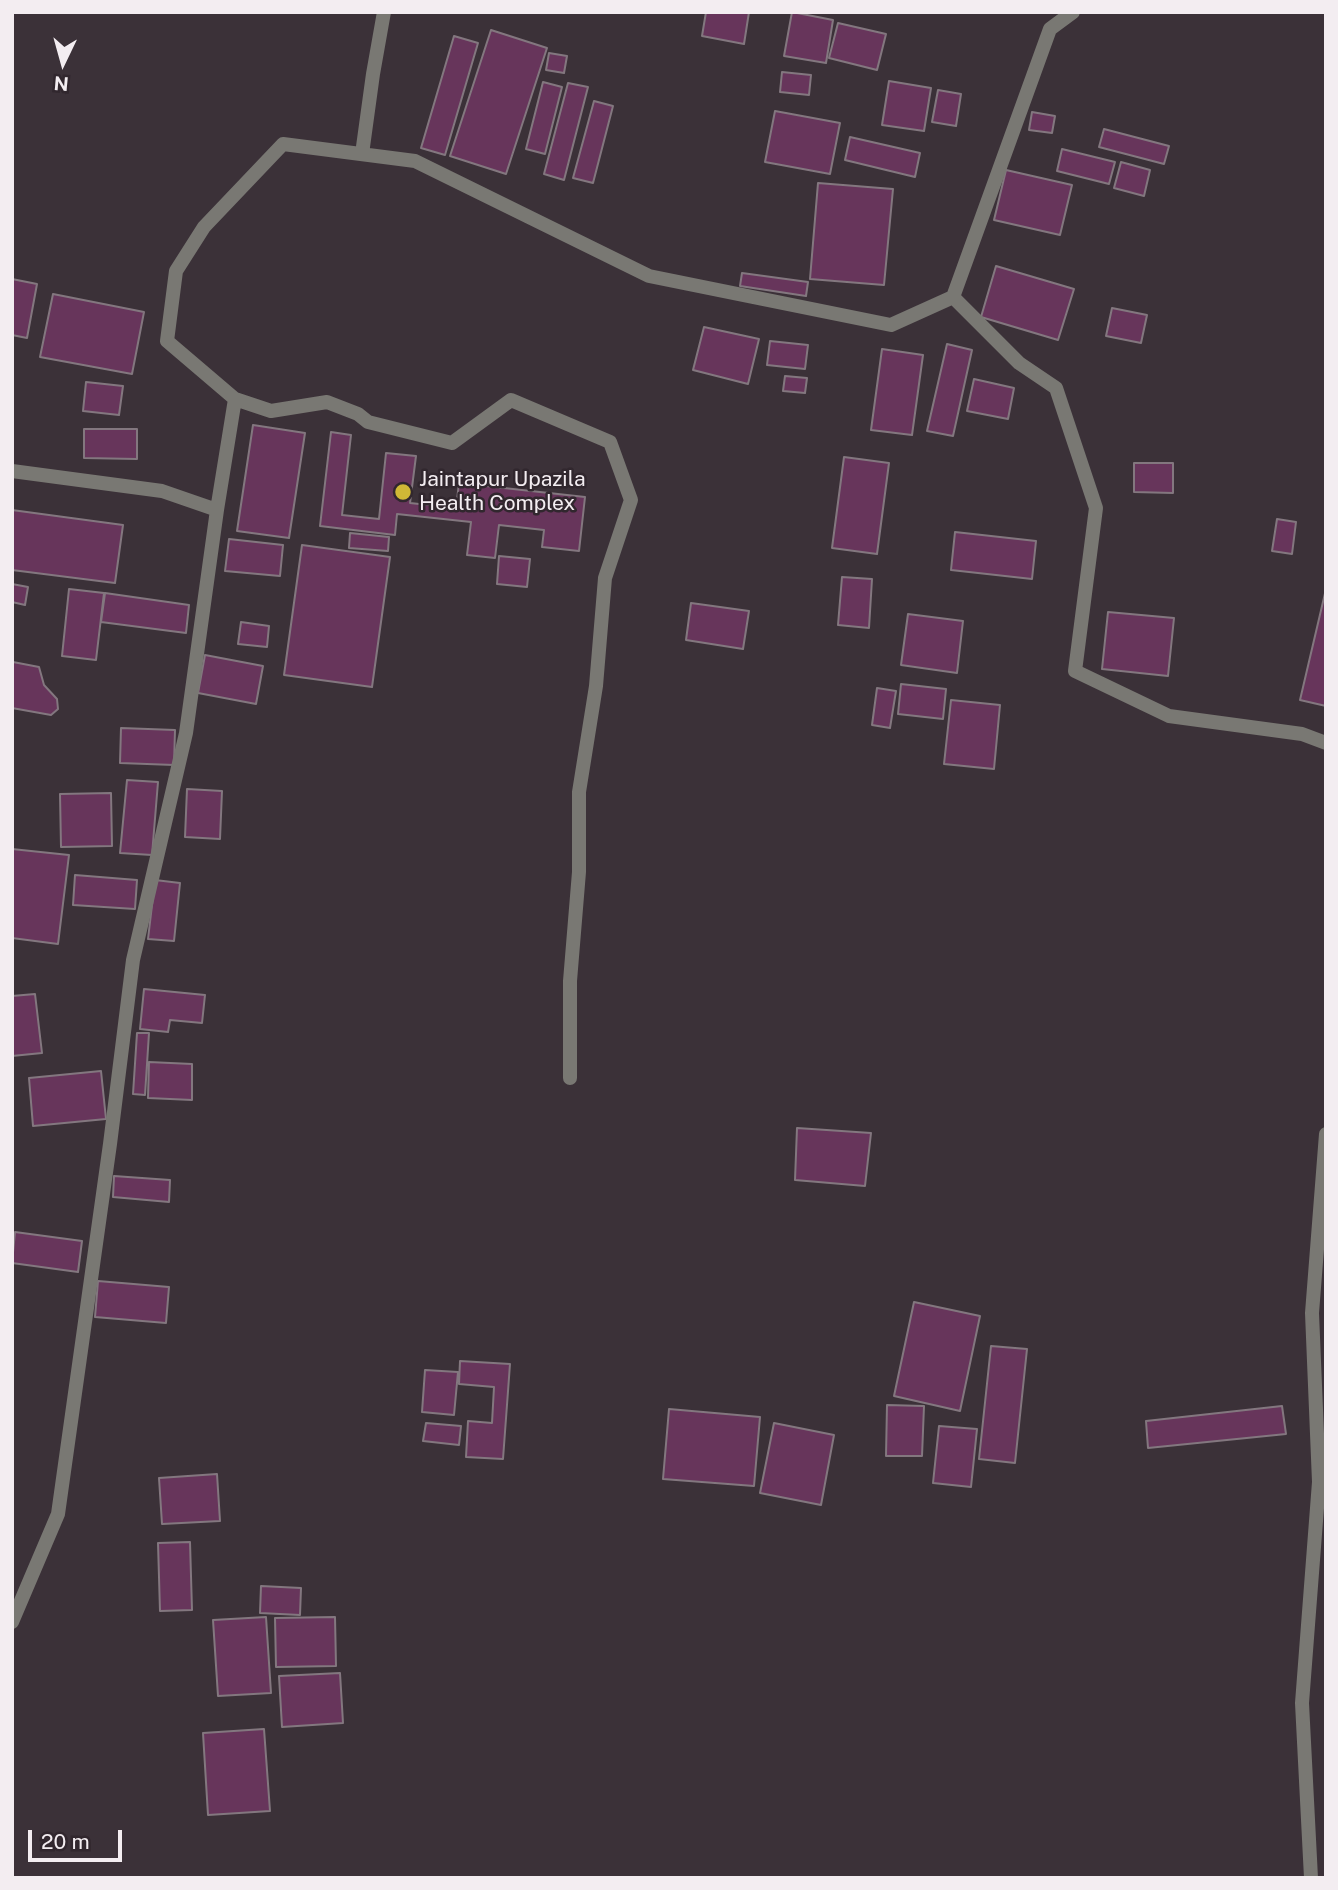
<!DOCTYPE html>
<style>
body{margin:0}
#map{position:relative;width:1338px;height:1890px;overflow:hidden;background:#3b3138;font-family:"Public Sans",sans-serif}
canvas{display:block}
.frame{position:absolute;inset:0;border:14px solid #f3edf1;pointer-events:none}
.north{position:absolute;left:28px;top:28px;width:70px;height:70px;-webkit-text-stroke:5px #31272e;paint-order:stroke;rotate:185deg;font-size:19px;font-weight:700;line-height:28px;text-align:center;color:#f3edf1}
.north::after{content:'';display:block;margin:auto;width:24px;height:32px;background:#f3edf1;clip-path:polygon(50% 0,100% 100%,50% 72%,0 100%)}
.scale{position:absolute;left:28px;top:1830px;width:94px;height:32px;box-sizing:border-box;border:4px solid #f3edf1;border-top:0;padding-left:9px;font-size:21px;line-height:24px;white-space:nowrap;color:#f3edf1;-webkit-text-stroke:5px #31272e;paint-order:stroke}
</style>
<div id="map">
<canvas width="1338" height="1890"></canvas>
<div class="frame"></div>
<div class="north">N</div>
<div class="scale">20 m</div>
</div>
<script>
const g = document.querySelector('canvas').getContext('2d');
g.lineJoin = 'round';
function paint(path, color) { g.fillStyle = color; g.fill(path, 'evenodd'); }
function strokePath(path, color, width, dash) { g.strokeStyle = color; g.lineWidth = width; g.lineCap = dash ? 'butt' : 'round'; g.setLineDash(dash || []); g.stroke(path); }
function write(font, color, halo, rows, align = 'center') {
  g.font = font + ' "Public Sans",sans-serif'; g.lineWidth = 5; g.setLineDash([]); g.textBaseline = 'middle'; g.strokeStyle = halo; g.fillStyle = color; for (const [text, x, y, turn = 0] of rows) {
    g.save(); g.translate(x, y); g.rotate((+turn || 0) * Math.PI / 180); g.textAlign = isNaN(turn) ? turn : align; if (halo) g.strokeText(text, 0, 0); g.fillText(text, 0, 0); g.restore();
  }
}
const building = new Path2D(`
 M 706,12 L 749,12 L 744,44 L 702,36 Z
 M 792,12 L 833,20 L 826,63 L 784,56 Z
 M 838,23 L 886,34 L 877,70 L 829,58 Z
 M 491,30 L 547,48 L 506,174 L 450,156 Z
 M 454,36 L 478,43 L 445,155 L 421,148 Z
 M 549,53 L 567,56 L 564,73 L 546,70 Z
 M 782,72 L 811,75 L 809,95 L 780,92 Z
 M 889,81 L 931,88 L 924,131 L 882,125 Z
 M 543,82 L 562,87 L 545,154 L 526,149 Z
 M 568,83 L 588,87 L 564,180 L 544,174 Z
 M 938,90 L 961,94 L 956,126 L 932,122 Z
 M 594,101 L 613,106 L 593,183 L 573,178 Z
 M 775,111 L 840,123 L 830,174 L 765,162 Z
 M 1032,112 L 1055,116 L 1052,133 L 1029,130 Z
 M 1104,129 L 1169,146 L 1164,164 L 1099,147 Z
 M 850,137 L 920,153 L 915,177 L 845,160 Z
 M 1062,149 L 1115,162 L 1109,184 L 1057,171 Z
 M 1121,162 L 1150,170 L 1144,196 L 1114,188 Z
 M 1006,170 L 1072,185 L 1060,235 L 994,220 Z
 M 818,183 L 893,189 L 884,285 L 810,279 Z
 M 996,266 L 1074,289 L 1058,340 L 981,317 Z
 M 742,273 L 808,282 L 806,296 L 740,286 Z
 M 12,279 L 37,284 L 27,338 L 12,335 Z
 M 53,294 L 144,312 L 132,374 L 40,357 Z
 M 1112,308 L 1147,315 L 1141,343 L 1106,336 Z
 M 704,327 L 759,339 L 748,384 L 693,370 Z
 M 770,341 L 808,345 L 805,369 L 767,365 Z
 M 947,344 L 972,350 L 953,436 L 927,431 Z
 M 882,349 L 923,355 L 912,435 L 871,430 Z
 M 785,376 L 807,378 L 805,393 L 783,391 Z
 M 974,379 L 1014,388 L 1008,419 L 967,411 Z
 M 86,382 L 123,386 L 119,415 L 83,411 Z
 M 253,425 L 305,433 L 289,538 L 237,531 Z
 M 84,429 L 137,429 L 137,459 L 84,458 Z
 M 331,432 L 351,435 L 342,515 L 379,519 L 386,453 L 416,456 L 410,503 L 456,508 L 459,483 L 585,497 L 579,551 L 542,547 L 544,530 L 499,525 L 495,558 L 467,555 L 471,522 L 397,514 L 395,535 L 320,526 Z
 M 844,457 L 889,463 L 877,554 L 832,548 Z
 M 1134,463 L 1173,463 L 1173,493 L 1134,492 Z
 M 12,510 L 123,525 L 115,583 L 12,570 Z
 M 1277,519 L 1296,522 L 1292,554 L 1272,551 Z
 M 955,532 L 1036,541 L 1032,579 L 951,570 Z
 M 350,533 L 389,537 L 388,551 L 349,548 Z
 M 229,539 L 283,545 L 280,576 L 225,571 Z
 M 302,545 L 390,557 L 372,687 L 284,675 Z
 M 499,556 L 530,559 L 527,587 L 497,584 Z
 M 842,577 L 872,579 L 869,628 L 838,625 Z
 M 12,584 L 28,587 L 25,605 L 12,602 Z
 M 69,589 L 104,593 L 96,660 L 62,656 Z
 M 1326,589 L 1326,706 L 1300,700 Z
 M 105,593 L 189,605 L 186,633 L 101,622 Z
 M 691,603 L 749,611 L 743,649 L 686,640 Z
 M 1108,612 L 1174,618 L 1168,676 L 1102,669 Z
 M 908,614 L 963,621 L 957,673 L 901,665 Z
 M 241,622 L 269,626 L 267,647 L 238,644 Z
 M 205,655 L 263,666 L 256,704 L 198,693 Z
 M 13,662 L 39,667 L 44,685 L 57,699 L 58,709 L 51,715 L 12,708 Z
 M 901,684 L 946,689 L 943,719 L 898,714 Z
 M 877,688 L 896,691 L 890,728 L 872,725 Z
 M 951,700 L 1000,705 L 994,769 L 944,764 Z
 M 121,728 L 175,730 L 174,765 L 120,763 Z
 M 127,780 L 158,782 L 152,855 L 120,853 Z
 M 187,789 L 222,791 L 220,839 L 185,837 Z
 M 111,793 L 112,846 L 61,847 L 60,794 Z
 M 12,849 L 69,855 L 58,944 L 12,938 Z
 M 75,875 L 137,880 L 135,909 L 73,905 Z
 M 155,880 L 180,883 L 174,941 L 148,939 Z
 M 144,989 L 205,995 L 202,1023 L 170,1020 L 168,1032 L 140,1029 Z
 M 35,994 L 42,1053 L 12,1056 L 12,996 Z
 M 137,1033 L 149,1033 L 145,1095 L 133,1094 Z
 M 149,1062 L 192,1064 L 192,1100 L 148,1098 Z
 M 101,1071 L 106,1119 L 33,1126 L 29,1078 Z
 M 797,1128 L 871,1133 L 865,1186 L 795,1180 Z
 M 114,1176 L 170,1180 L 169,1202 L 113,1197 Z
 M 15,1232 L 82,1241 L 78,1272 L 12,1263 Z
 M 98,1281 L 169,1287 L 166,1323 L 95,1317 Z
 M 914,1302 L 980,1316 L 960,1411 L 894,1396 Z
 M 991,1346 L 1027,1349 L 1015,1463 L 979,1459 Z
 M 460,1361 L 510,1364 L 503,1459 L 466,1457 L 468,1421 L 492,1423 L 494,1387 L 459,1384 Z
 M 425,1370 L 458,1372 L 454,1415 L 422,1412 Z
 M 887,1405 L 924,1406 L 922,1456 L 886,1456 Z
 M 1282,1406 L 1286,1434 L 1148,1448 L 1146,1421 Z
 M 669,1409 L 760,1417 L 754,1486 L 663,1479 Z
 M 426,1423 L 461,1426 L 459,1445 L 423,1441 Z
 M 774,1423 L 834,1435 L 821,1505 L 760,1493 Z
 M 939,1426 L 977,1429 L 971,1487 L 933,1483 Z
 M 217,1474 L 220,1521 L 162,1524 L 159,1478 Z
 M 190,1542 L 192,1610 L 160,1611 L 158,1543 Z
 M 261,1586 L 301,1588 L 300,1615 L 260,1613 Z
 M 266,1617 L 271,1693 L 218,1696 L 213,1620 Z
 M 335,1617 L 336,1666 L 276,1667 L 275,1618 Z
 M 340,1673 L 343,1723 L 282,1727 L 279,1676 Z
 M 264,1729 L 270,1811 L 208,1815 L 203,1733 Z`);
const minor = new Path2D(`
 M 362,154 L 373,74 L 384,12
 M 953,297 L 1019,363 L 1056,388 L 1096,508 L 1075,671 L 1169,716 L 1302,734 L 1326,743
 M 235,399 L 271,411 L 327,402 L 358,414 L 368,422 L 452,443 L 511,400 L 610,442 L 631,500 L 605,578 L 596,686 L 579,792 L 579,872 L 570,981 L 570,1078
 M 12,471 L 162,491 L 217,510 L 235,399 L 167,341 L 176,271 L 204,227 L 283,144 L 415,161 L 649,276 L 891,325 L 953,297 L 1050,29 L 1073,12
 M 12,1622 L 58,1514 L 110,1144 L 133,960 L 186,733 L 217,510
 M 1311,1878 L 1302,1703 L 1319,1482 L 1312,1313 L 1326,1134`);
const markers = [
 [403,492,9,"#d0b836"]
];
const poiNames = [
 ["Jaintapur Upazila",419,480],
 ["Health Complex",419,504]
];
paint(building, '#67355b');
strokePath(building, '#83777f', 2);
strokePath(minor, '#797873', 14);
for (const [x, y, r, color] of markers) { const dot = new Path2D(); dot.arc(x, y, r, 0, 2 * Math.PI); g.fillStyle = color; g.fill(dot); strokePath(dot, '#31272e', 2.5); }
write('21px', '#f3edf1', '#31272e', poiNames, 'left');
</script>
